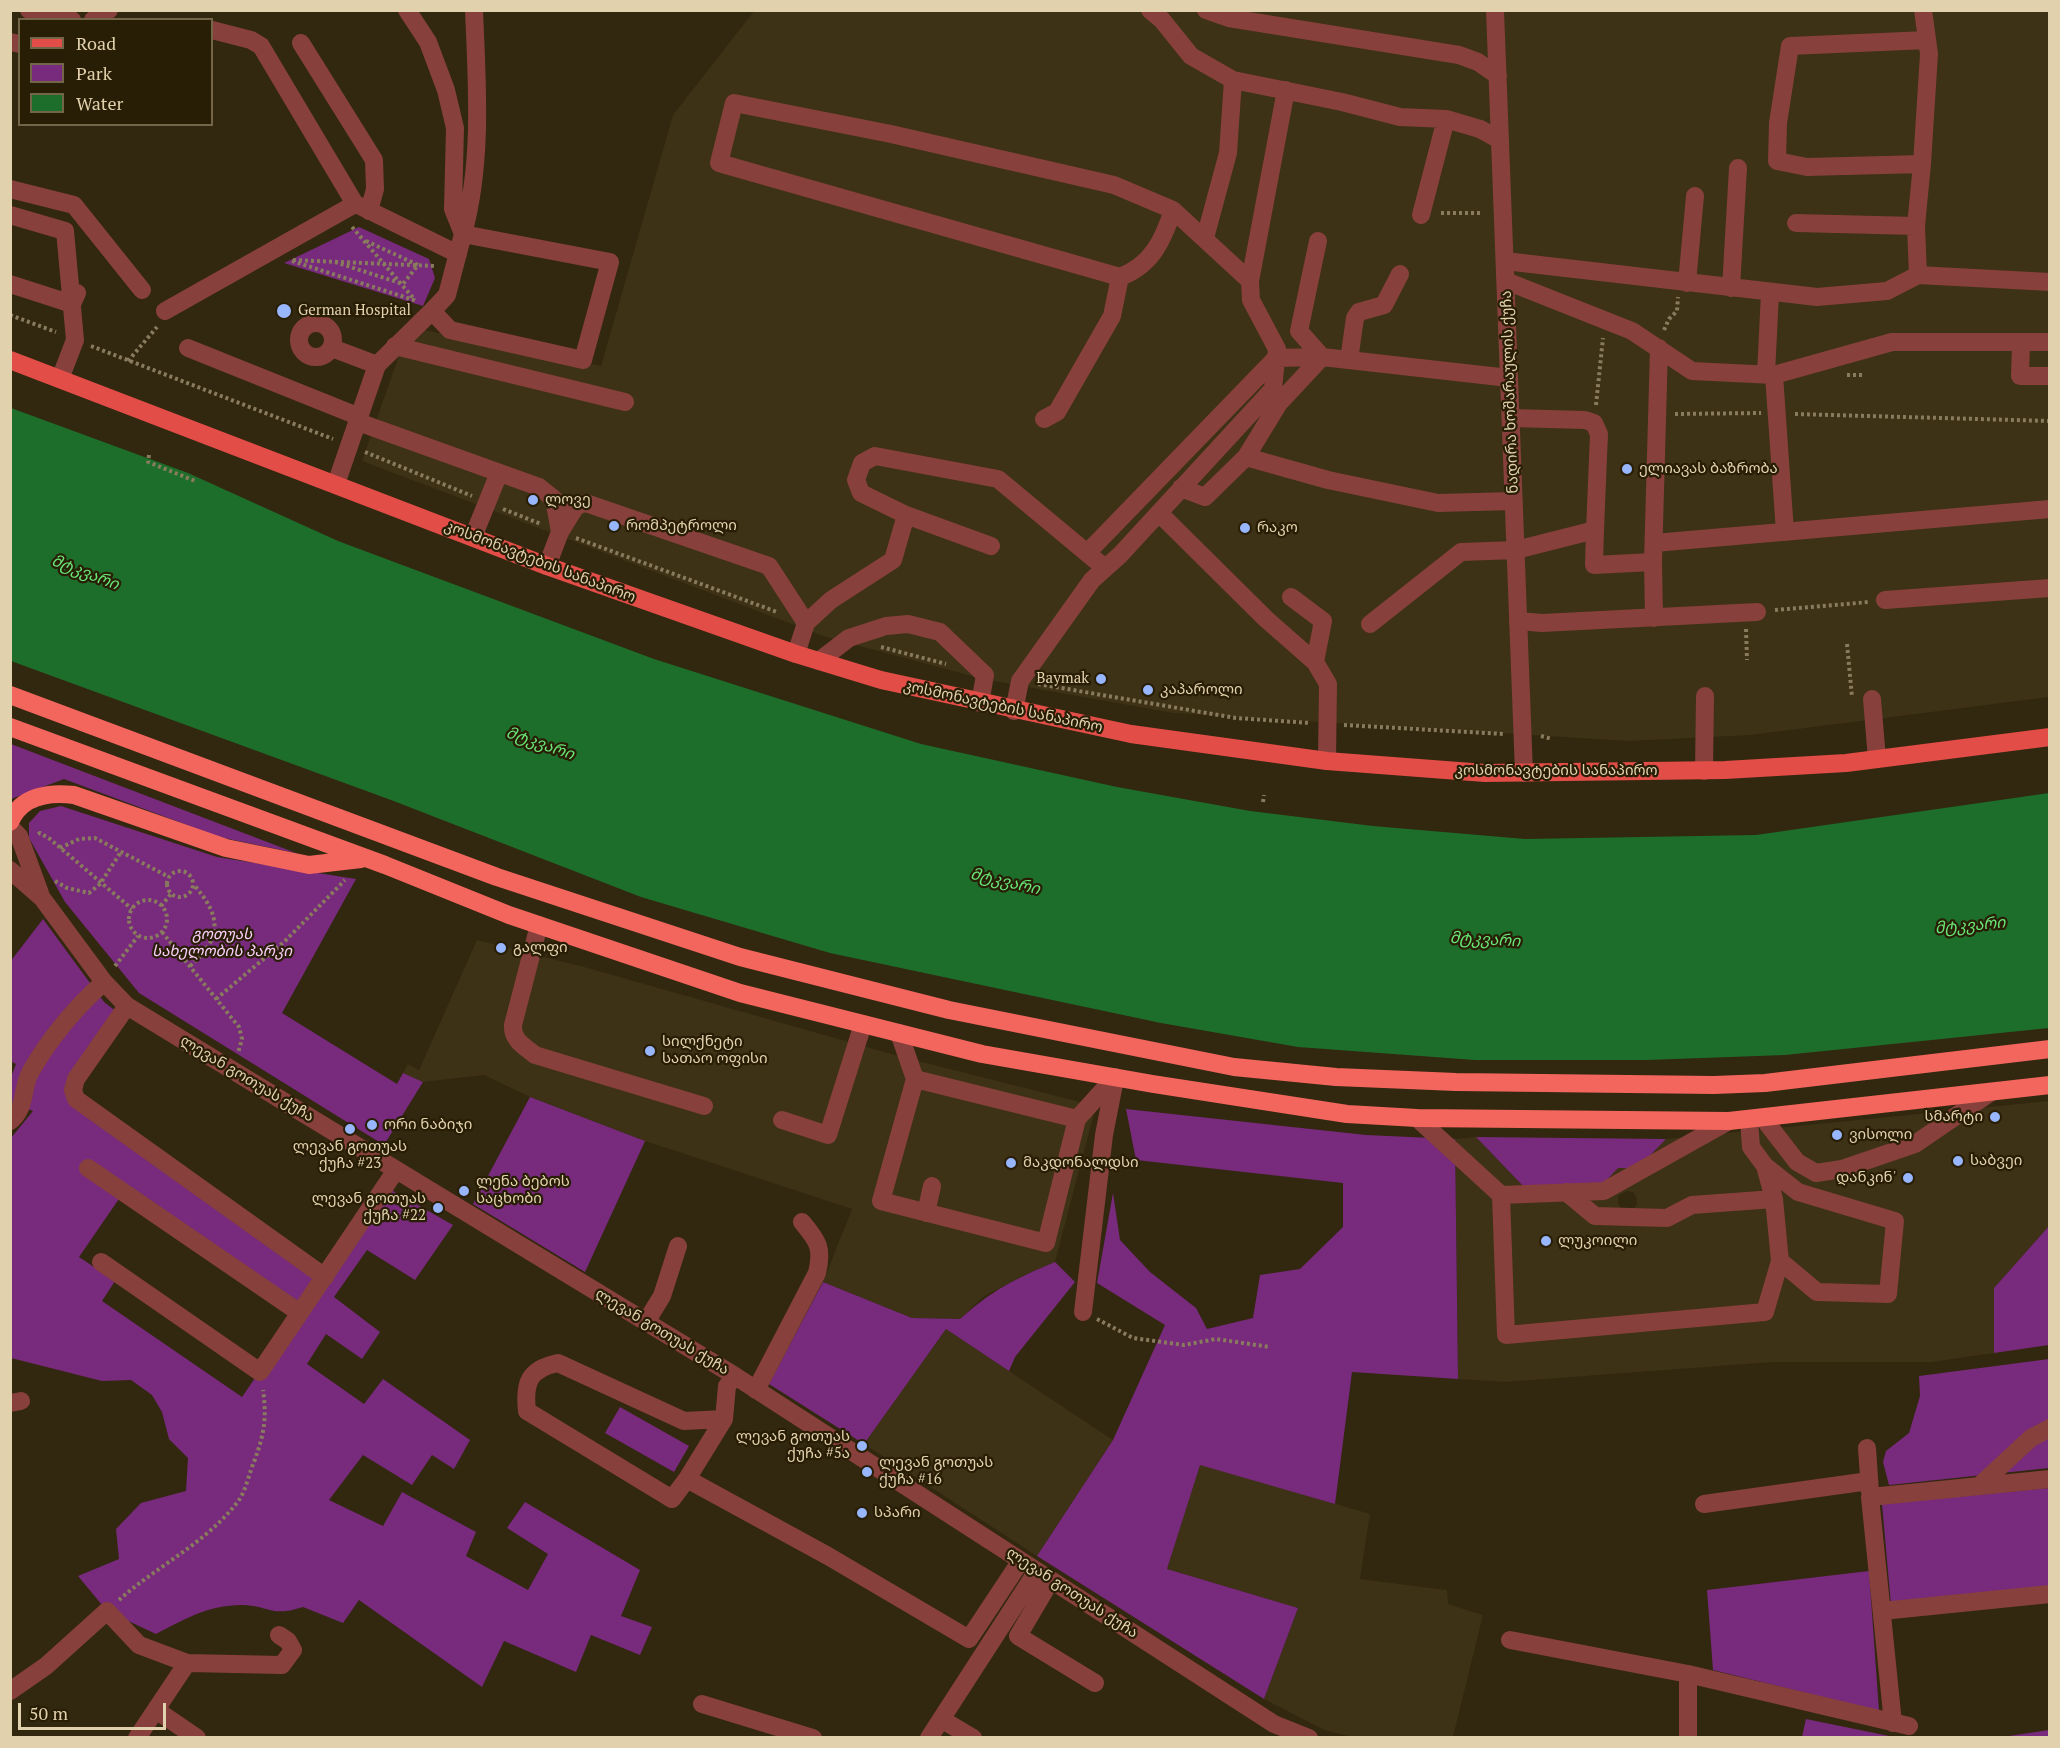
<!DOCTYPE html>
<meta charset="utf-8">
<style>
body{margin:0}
#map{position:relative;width:2060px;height:1748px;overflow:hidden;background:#32270f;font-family:"PT Serif",serif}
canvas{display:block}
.frame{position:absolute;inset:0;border:12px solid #e2d1ad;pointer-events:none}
.legend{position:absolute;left:18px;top:18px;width:195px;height:108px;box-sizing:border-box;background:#281d05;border:2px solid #726548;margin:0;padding:8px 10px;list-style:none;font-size:18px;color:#e2d1ad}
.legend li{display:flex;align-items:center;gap:12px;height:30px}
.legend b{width:30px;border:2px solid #726548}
.scale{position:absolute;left:18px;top:1703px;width:148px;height:27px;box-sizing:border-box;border:3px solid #e2d1ad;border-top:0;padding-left:8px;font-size:18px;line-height:21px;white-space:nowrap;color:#e2d1ad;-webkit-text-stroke:4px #281d05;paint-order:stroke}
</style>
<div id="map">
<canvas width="2060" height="1748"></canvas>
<div class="frame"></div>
<ul class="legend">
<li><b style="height:8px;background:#e24d48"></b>Road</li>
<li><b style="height:16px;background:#782a7c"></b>Park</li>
<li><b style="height:16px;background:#1e6e2b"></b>Water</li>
</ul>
<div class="scale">50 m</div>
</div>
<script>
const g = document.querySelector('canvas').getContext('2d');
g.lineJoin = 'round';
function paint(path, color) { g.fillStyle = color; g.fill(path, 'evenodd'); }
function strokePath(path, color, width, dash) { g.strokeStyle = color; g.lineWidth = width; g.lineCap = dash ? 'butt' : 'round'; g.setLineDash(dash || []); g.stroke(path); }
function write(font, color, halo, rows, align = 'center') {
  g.font = font + ' "PT Serif","Noto Sans Georgian",serif'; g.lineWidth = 4.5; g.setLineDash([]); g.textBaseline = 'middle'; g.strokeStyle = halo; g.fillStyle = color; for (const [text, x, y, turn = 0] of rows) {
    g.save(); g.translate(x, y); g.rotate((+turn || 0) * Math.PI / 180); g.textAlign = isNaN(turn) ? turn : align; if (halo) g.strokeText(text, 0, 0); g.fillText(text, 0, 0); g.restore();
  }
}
const built = new Path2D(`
 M 754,11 L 2049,11 L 2049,697 L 1751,735 L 1629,741 L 1173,713 L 983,679 L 826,637 L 362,461 L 409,327 L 601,366 L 673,115 Z
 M 477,940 L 588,968 L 895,1055 L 1096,1106 L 1055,1262 L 1024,1275 L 983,1297 L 960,1319 L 912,1318 L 823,1282 L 852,1209 L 645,1141 L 530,1097 L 484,1075 L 423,1082 L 403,1073 L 408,1064 L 419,1070 Z
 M 2049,1101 L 2049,1226 L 1994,1288 L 1994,1353 L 1932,1362 L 1773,1362 L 1505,1382 L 1458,1379 L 1455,1139 L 1476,1137 L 1525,1188 L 1618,1168 L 1638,1167 L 1666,1139 ZM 1627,1191 L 1633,1192 L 1637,1198 L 1637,1204 L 1633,1210 L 1622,1209 L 1618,1204 L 1618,1196 Z
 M 946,1329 L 1113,1440 L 1037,1556 L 864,1444 Z
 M 1200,1464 L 1370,1514 L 1360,1579 L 1447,1590 L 1448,1604 L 1483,1615 L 1453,1737 L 1352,1737 L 1324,1730 L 1264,1699 L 1298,1608 L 1167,1569 Z`);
const green = new Path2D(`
 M 359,227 L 429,259 L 435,278 L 423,306 L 284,263 Z
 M 11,744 L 296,853 L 219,837 L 64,779 L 11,799 Z
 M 61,806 L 217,857 L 356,879 L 282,1013 L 397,1084 L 403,1073 L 423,1082 L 384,1145 L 139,993 L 65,902 L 29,838 L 29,823 L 40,811 Z
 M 43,919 L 104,1002 L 121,1015 L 73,1090 L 325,1277 L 386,1187 L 453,1225 L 415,1280 L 367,1250 L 334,1297 L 380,1332 L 362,1359 L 326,1334 L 307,1364 L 364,1404 L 383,1379 L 470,1440 L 454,1469 L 432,1455 L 412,1485 L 363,1455 L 329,1500 L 383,1526 L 402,1492 L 476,1532 L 466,1556 L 528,1590 L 548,1554 L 507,1528 L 525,1502 L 640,1570 L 621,1616 L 652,1627 L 640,1655 L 591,1635 L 576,1672 L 504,1641 L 482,1687 L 359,1600 L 343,1623 L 303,1607 C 272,1617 272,1607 244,1605 C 211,1604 184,1619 156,1634 L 107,1611 L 78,1576 L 119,1559 L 116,1529 L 141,1503 L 186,1491 L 188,1458 L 169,1439 L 162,1412 L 152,1395 L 131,1380 L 102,1381 L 11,1358 L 11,1138 L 33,1111 L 11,1102 L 11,1077 L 16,1064 L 10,1061 L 10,962 ZM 123,1193 L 299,1314 L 242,1397 L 102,1301 L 115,1281 L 79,1257 Z
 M 530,1097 L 645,1141 L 585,1272 L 473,1204 Z
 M 1126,1109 L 1366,1135 L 1455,1139 L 1458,1379 L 1352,1372 L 1335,1504 L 1200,1465 L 1167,1569 L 1298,1608 L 1264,1699 L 1037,1556 L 1113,1440 L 1165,1325 L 1097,1283 L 1113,1193 L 1120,1240 L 1150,1272 L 1196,1308 L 1207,1329 L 1253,1318 L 1260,1275 L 1300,1269 L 1343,1227 L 1343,1183 L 1136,1160 Z
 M 1476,1137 L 1666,1139 L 1638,1168 L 1618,1168 L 1602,1185 L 1525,1188 Z
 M 2049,1226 L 2049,1345 L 1994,1353 L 1994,1288 Z
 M 1055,1262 L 1075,1282 L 1015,1357 L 1009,1371 L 946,1329 L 864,1444 L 769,1384 L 823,1282 L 912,1318 L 960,1319 C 991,1291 1016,1278 1055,1262 Z
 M 2049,1359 L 2049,1468 L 1889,1485 L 1883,1462 L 1886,1451 L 1909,1433 L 1920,1396 L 1919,1376 Z
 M 620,1407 L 689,1446 L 674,1472 L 605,1433 Z
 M 2049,1488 L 2049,1589 L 1891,1605 L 1882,1504 Z
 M 1869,1571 L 1879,1711 L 1713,1670 L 1707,1590 Z
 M 1806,1719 L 1894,1737 L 1802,1737 Z
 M 2049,1730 L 2049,1737 L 2002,1737 Z`);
const water = new Path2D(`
 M 11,408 L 188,473 L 338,541 L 654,659 L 921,744 L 1117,787 L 1250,811 L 1373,826 L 1525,839 L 1756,835 L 2049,793 L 2049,1028 L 1785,1055 L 1647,1060 L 1475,1060 L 1298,1047 L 1161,1023 L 830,953 L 641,897 L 391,800 L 11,661 Z`);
const path = new Path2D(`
 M 1441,213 L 1480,213
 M 352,227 L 415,300
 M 293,260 L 435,266
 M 292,261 L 417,301
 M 335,262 L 403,284 L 418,265 L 364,240
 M 10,315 L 56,332
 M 1664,330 L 1669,319 L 1677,311 L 1678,297
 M 91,346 L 333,439
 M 128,361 L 157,327
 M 1847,375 L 1863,375
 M 1596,405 L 1603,338
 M 1675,414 L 1761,413
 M 1795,414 L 2050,421
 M 365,452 L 472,496
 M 149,455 L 148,462 L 195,481
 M 503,509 L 541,524
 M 576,538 L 777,612
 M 1775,610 L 1869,602
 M 1746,629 L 1747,660
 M 1847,644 L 1852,697
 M 881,647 L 946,664
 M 1038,684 L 1236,718 L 1310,723
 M 1344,725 L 1504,734
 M 1541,736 L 1552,739
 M 1263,802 L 1264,795
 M 38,834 L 40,833 L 50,839 L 132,909
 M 60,848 L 79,839 L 95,838 L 169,877
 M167 884a13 13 0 1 1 26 0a13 13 0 1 1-26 0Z
 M 55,881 L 67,888 L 89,893 L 100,884 L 121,852
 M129 919a19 19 0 1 1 38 0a19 19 0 1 1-38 0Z
 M 161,906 L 171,894
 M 162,932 L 239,1027 L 242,1039 L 238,1053
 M 115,966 L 138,936
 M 190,966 C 222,938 222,917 194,885
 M 216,999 L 285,941 L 345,880
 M 1097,1319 L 1133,1338 L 1184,1345 L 1216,1339 L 1270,1347
 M 119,1600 C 158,1565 207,1543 239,1500 C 246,1490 249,1473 254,1462 C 264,1435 267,1418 263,1390`);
const minor = new Path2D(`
 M 29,10 L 72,20
 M 407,10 L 428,42 L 446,90 L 455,128 L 453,209 L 463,234
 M 1150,10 L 1162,20 L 1191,56 L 1233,80 L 1342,102 L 1400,117 L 1446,119 L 1480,129 L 1500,140
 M 1206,10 L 1229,18 L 1459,55 L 1478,62 L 1498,76
 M 1495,10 L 1524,773
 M 93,20 L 109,10
 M 10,42 L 20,44
 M 301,43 L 374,160 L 375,189 L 369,211
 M 1922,164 L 1929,54 L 1923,10
 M 10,189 L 74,205 L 142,290
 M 360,206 L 458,254
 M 10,215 L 65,231 L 75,340 L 60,379
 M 1421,215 L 1446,119
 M 1796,223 L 1916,226
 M 463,234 L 610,262 L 583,360 L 450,330 L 432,311 L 447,295 Z
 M 463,234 C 483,161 477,85 474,10
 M 1205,238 L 1228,153 L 1233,80
 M 1505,261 L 1817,297 L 1887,291 L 1918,275 L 2050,282
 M 1918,275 L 1916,226 L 1922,164 L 1807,167 L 1777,161 L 1778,123 L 1790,46 L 1927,40
 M 1250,281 L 1286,90
 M 1506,281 L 1632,331 L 1692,371 L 1774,375 L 1892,342 L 2050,342
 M 1687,283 L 1695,196
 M 10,284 L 72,304 L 77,293
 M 1731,288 L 1738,168
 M 165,311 L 355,204 L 261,46 L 251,40 L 212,30
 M299 340a17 17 0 1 1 34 0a17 17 0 1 1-34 0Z
 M 2021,343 L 2020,376 L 2050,376
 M 395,346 L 625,402
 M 188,348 L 360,417
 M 332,348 L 377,365
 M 1349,360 L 1355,318 L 1359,312 L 1384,305 L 1400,274
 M 1766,374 L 1770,293
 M 1774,375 L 1785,532
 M 1044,419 L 1057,412 L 1112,316 L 1120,277
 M 358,422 L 539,487 L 554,499 L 560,532
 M 1246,457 L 1328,480 L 1438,503 L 1514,501
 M 336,484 L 377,365 L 432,311
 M 1181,488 L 1205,497 L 1246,457 L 1279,403 L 1322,357 L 1509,378
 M 1159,513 L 1266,619 L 1315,662 L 1328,684 L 1327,761
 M 906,515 L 991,546
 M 1595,530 L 1594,565 L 1653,562
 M 473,537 L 499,473
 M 1654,543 L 2050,509
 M 1087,553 L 1276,358 L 1322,357 L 1299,331 L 1318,241
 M 547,566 L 560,532 L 576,506 L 586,503 L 769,566 L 806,623
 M 1291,597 L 1323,621 L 1315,662
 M 1885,600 L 2050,588
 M 1654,618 L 1653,562 L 1659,348
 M 1518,621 L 1542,623 L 1757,612
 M 1370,624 L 1461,552 L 1516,550 L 1595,530 L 1599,434 L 1594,423 L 1585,420 L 1511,418
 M 796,654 L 806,623 L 831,600 L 893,560 L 906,515 L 861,493 L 856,480 L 862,463 L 875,456 L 998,479 L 1105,568
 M 819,661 L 849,638 L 886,626 L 908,624 L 940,632 L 985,675 L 980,703
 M 1872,699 L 1877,759
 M 1014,711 L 1020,681 L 1092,580 L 1120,555 L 1273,389 L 1277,349 L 1251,300 L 1250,281 L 1173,210 L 1114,185 L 891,134 L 734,103 L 719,163 L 1120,277 C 1152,265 1163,240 1173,210
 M 1704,771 L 1705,696
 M 10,827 L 19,836 L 40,893
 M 10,870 L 42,898 L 104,982 L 127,1006 L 735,1376 L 1274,1724 L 1309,1738
 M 539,925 L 513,1025 C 512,1040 524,1046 535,1055 L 704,1106
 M 127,1006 L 76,1079 L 73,1090 L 76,1099 L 325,1277
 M 899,1033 L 915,1079 L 1077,1119 L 1115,1077
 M 915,1079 L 881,1201 L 1046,1243 L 1077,1119
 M 1417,1118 L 1501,1195 L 1604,1191 L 1729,1121
 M 1763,1118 L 1797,1162 L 1816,1173 L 1842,1169 L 1915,1144 L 1991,1092
 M 782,1120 L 828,1135 L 863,1024
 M 10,1121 C 27,1108 21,1088 31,1071 C 51,1036 74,1009 104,982
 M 1765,1166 L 1798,1192 L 1895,1221 L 1888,1294 L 1817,1292 L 1780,1261
 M 88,1168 L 300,1313
 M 1566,1192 L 1595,1216 L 1667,1218 L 1692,1205 L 1774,1199
 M 1501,1195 L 1506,1335 L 1765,1312 L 1780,1261 L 1774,1199 L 1765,1166 L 1751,1147 L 1749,1120
 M 926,1213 L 932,1186
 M 101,1262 L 260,1372 L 396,1170
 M 1083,1312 L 1104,1135 L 1115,1079
 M 646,1322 L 662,1296 L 678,1246
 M 735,1376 L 727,1386 L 724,1419 L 687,1479 L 828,1556 L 969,1639 L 1016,1568
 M 756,1390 L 817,1273 C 823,1248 818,1241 802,1222
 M 10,1403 L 21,1401
 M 1867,1448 L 1870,1492
 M 687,1479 L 672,1499 L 527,1411 C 524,1384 528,1369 558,1363 L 684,1421 L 724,1419
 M 1979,1486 L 2031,1438 L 2050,1428
 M 1704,1504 L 1869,1481
 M 1051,1580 L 1018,1636 L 1095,1683
 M 1882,1611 L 2050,1594
 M 1510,1640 L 1688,1674 L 1909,1726
 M 1688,1674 L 1688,1738
 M 10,1691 L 46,1666 L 107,1611 L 139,1645 L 187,1663 L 282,1665 L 293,1650 L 288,1641 L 279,1635
 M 702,1704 L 813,1738
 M 156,1710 L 197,1738
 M 941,1719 L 973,1738
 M 1893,1723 L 1870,1497 L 2050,1479
 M 137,1738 L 187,1663
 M 929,1738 L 1037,1571`);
const major = new Path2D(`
 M 10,360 L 547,566 L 796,654 L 881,680 L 1131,734 L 1327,761 L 1485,773 L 1725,770 L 1846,763 L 2050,737`);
const highway = new Path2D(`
 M 10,695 L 497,877 L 740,957 L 949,1010 L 1234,1067 L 1336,1077 L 1456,1082 L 1714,1085 L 1765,1083 L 2050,1049
 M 10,727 L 385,865 L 509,915 L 740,993 L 982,1054 L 1153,1084 L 1347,1114 L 1417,1118 L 1729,1121 L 2050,1085
 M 10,822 C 21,796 49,792 74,795 L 226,848 L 309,865 L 361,859`);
const markers = [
 [284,311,8,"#97b6fd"],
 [1627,469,6,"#97b6fd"],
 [533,500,6,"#97b6fd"],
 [614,526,6,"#97b6fd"],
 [1245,528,6,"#97b6fd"],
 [1101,679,6,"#97b6fd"],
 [1148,690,6,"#97b6fd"],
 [501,948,6,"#97b6fd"],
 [650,1051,6,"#97b6fd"],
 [1995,1117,6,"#97b6fd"],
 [372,1125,6,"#97b6fd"],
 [350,1129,6,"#97b6fd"],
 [1837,1135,6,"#97b6fd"],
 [1958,1161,6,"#97b6fd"],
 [1011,1163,6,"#97b6fd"],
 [1908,1178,6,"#97b6fd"],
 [464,1191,6,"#97b6fd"],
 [438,1208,6,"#97b6fd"],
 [1546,1241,6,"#97b6fd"],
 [862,1446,6,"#97b6fd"],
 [867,1472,6,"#97b6fd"],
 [862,1513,6,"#97b6fd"]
];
const poiNames = [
 ["German Hospital",298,311],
 ["ელიავას ბაზრობა",1639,469],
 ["ლოვე",545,500],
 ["რომპეტროლი",626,526],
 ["რაკო",1257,528],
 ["Baymak",1089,679,"right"],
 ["კაპაროლი",1160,690],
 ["გალფი",513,948],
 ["სილქნეტი",662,1042],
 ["სათაო ოფისი",662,1059],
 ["სმარტი",1983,1117,"right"],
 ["ორი ნაბიჯი",384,1125],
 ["ვისოლი",1849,1135],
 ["ლევან გოთუას",350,1147,"center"],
 ["ქუჩა #23",350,1164,"center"],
 ["საბვეი",1970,1161],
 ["მაკდონალდსი",1023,1163],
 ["დანკინ'",1896,1178,"right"],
 ["ლენა ბებოს",476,1182],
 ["საცხობი",476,1199],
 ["ლევან გოთუას",426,1199,"right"],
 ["ქუჩა #22",426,1216,"right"],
 ["ლუკოილი",1558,1241],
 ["ლევან გოთუას",850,1437,"right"],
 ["ქუჩა #5ა",850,1454,"right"],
 ["ლევან გოთუას",879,1463],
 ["ქუჩა #16",879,1480],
 ["სპარი",874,1513]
];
const streetNames = [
 ["ნადირა ხოშარაულის ქუჩა",1510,392,-92],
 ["კოსმონავტების სანაპირო",540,562,21],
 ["კოსმონავტების სანაპირო",1003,707,12],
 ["კოსმონავტების სანაპირო",1556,771],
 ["ლევან გოთუას ქუჩა",247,1079,31],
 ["ლევან გოთუას ქუჩა",662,1332,31],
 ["ლევან გოთუას ქუჩა",1072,1593,33]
];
const parkNames = [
 ["გოთუას",222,935],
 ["სახელობის პარკი",222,952]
];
const waterNames = [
 ["მტკვარი",85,573,21],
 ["მტკვარი",540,744,19],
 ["მტკვარი",1005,882,13],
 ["მტკვარი",1970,926,-5],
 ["მტკვარი",1485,940,3]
];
paint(built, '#3d3116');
paint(green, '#782a7c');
paint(water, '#1e6e2b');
strokePath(path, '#897b5d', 4, [3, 3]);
strokePath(minor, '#87403b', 18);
strokePath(major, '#e24d48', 18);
strokePath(highway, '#f3665e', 18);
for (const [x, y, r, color] of markers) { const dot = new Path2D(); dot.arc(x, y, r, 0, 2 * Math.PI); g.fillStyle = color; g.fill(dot); strokePath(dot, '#281d05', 2); }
write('15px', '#e2d1ad', '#281d05', poiNames, 'left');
write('15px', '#e2d1ad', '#281d05', streetNames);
write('italic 15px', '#fbcffb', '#281d05', parkNames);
write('italic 16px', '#68e677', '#281d05', waterNames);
</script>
